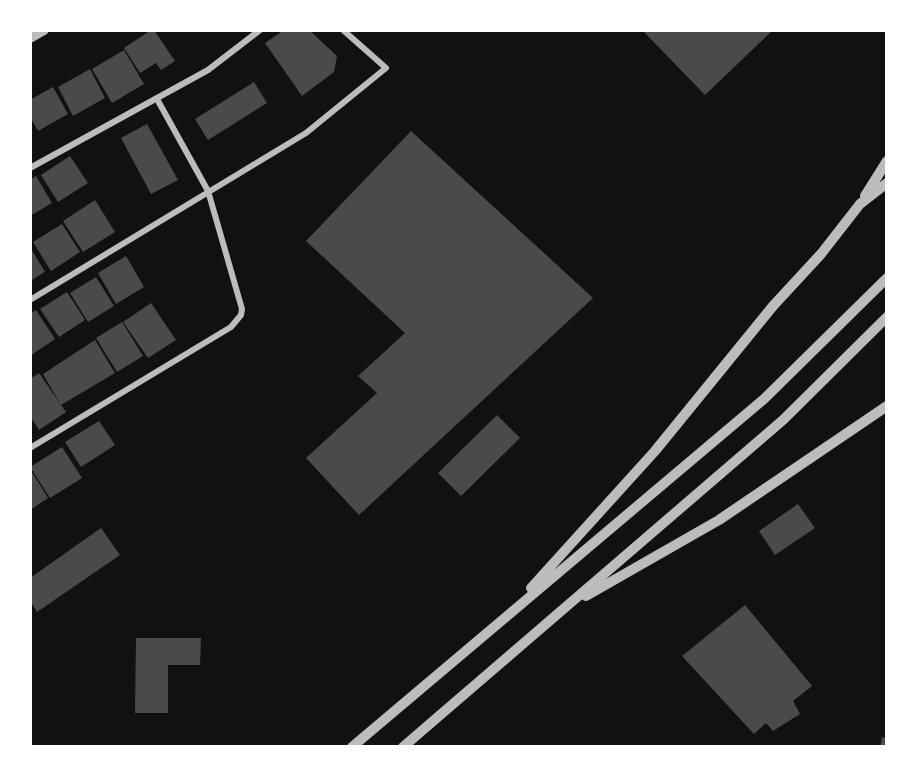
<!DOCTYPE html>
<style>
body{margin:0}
#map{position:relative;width:917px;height:777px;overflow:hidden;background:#111;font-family:"PT Sans",sans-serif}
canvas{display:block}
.frame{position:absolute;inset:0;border:32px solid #fff;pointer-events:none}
</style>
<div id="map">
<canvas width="917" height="777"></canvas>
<div class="frame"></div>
</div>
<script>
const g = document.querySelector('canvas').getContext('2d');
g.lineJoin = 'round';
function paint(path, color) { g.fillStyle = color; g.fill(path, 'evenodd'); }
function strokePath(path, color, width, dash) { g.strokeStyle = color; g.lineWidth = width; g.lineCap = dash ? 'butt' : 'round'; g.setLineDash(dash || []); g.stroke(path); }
const building = new Path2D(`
 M 151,30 L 154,30 L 175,61 L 161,70 L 156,63 L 140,73 L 124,48 Z
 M 284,30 L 309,30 L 337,56 L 334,72 L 302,96 L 265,43 Z
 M 642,30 L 773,30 L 705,95 Z
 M 124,50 L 144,84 L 112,103 L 92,69 Z
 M 90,69 L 105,98 L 73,116 L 58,87 Z
 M 254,82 L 267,103 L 208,140 L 195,119 Z
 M 53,87 L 68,114 L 38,131 L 30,117 L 30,100 Z
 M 147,124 L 178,180 L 151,194 L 121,138 Z
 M 411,131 L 593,298 L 359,515 L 306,458 L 377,393 L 358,376 L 405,333 L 306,241 Z
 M 70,156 L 88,183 L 58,202 L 41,175 Z
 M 36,176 L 52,203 L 30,216 L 30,180 Z
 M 95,200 L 115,232 L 83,252 L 63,221 Z
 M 62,224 L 80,252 L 51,271 L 33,242 Z
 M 30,247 L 45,272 L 30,281 Z
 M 126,256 L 144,287 L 116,304 L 98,273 Z
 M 96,277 L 114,306 L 88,322 L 70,293 Z
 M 67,292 L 85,320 L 59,337 L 40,309 Z
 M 151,303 L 176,340 L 148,358 L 123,322 Z
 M 36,310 L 55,339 L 30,356 L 30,314 Z
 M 122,322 L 143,356 L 117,372 L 96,338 Z
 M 95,340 L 115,373 L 61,405 L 43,374 Z
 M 39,373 L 66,412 L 39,430 L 30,416 L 30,379 Z
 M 497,415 L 520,438 L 461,496 L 438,473 Z
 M 99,421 L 115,445 L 81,467 L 65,442 Z
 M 62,447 L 82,478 L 50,498 L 30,467 Z
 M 32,472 L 48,498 L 30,510 L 30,473 Z
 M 798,504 L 815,528 L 775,555 L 759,531 Z
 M 101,528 L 120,555 L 37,612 L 30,601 L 30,578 Z
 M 745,605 L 812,686 L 793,701 L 800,714 L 773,731 L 766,723 L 754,734 L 682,656 Z
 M 136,638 L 201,638 L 200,665 L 168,665 L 168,713 L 135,713 Z
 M 882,737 L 887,738 L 887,747 L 880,747 Z`);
const minor = new Path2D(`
 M 30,168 L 208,70 L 260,30
 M 30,300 L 306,133 L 386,68 L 343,30
 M 30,448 L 231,327 L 241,315 L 242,309 L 208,191 L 157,99`);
const tertiary = new Path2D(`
 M 30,38 L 44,30
 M 865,196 L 887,161
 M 531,588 L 655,451 L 773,306 L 821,254 L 860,204 L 887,183
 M 586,596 L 719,520 L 887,406
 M 352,747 L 764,399 L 887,278
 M 403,747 L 783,420 L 887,317`);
paint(building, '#4a4a4a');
strokePath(minor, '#bcbcbc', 6);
strokePath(tertiary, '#bcbcbc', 10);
</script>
